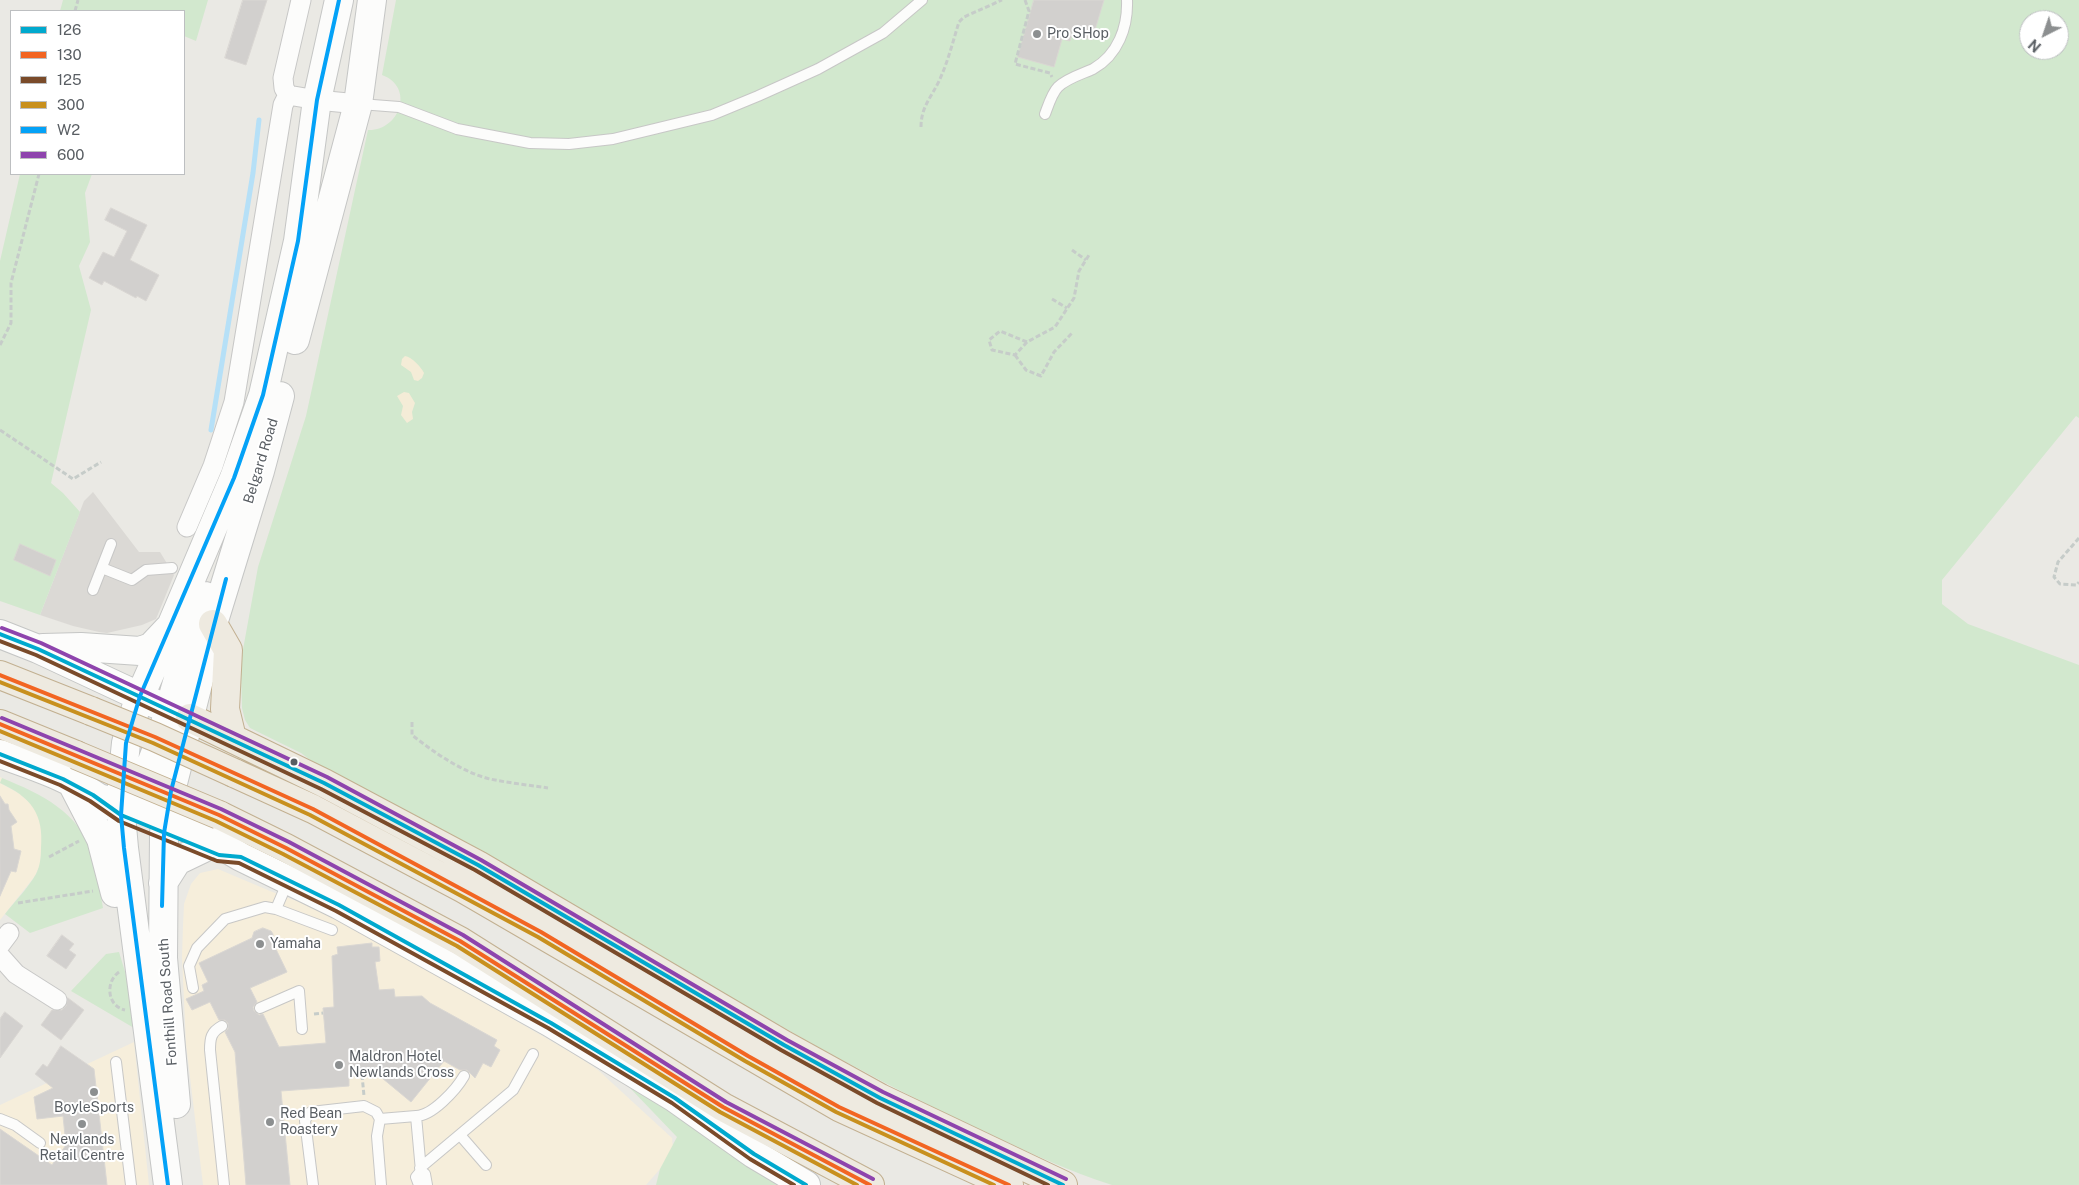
<!DOCTYPE html>
<style>
body{margin:0}
#map{position:relative;width:2079px;height:1185px;overflow:hidden;background:#eae9e4;font-family:"Public Sans",sans-serif}
canvas{display:block}
.legend{position:absolute;left:10px;top:10px;width:175px;height:165px;box-sizing:border-box;background:#fff;border:1px solid #bdbfc1;margin:0;padding:6px 9px;list-style:none;font-size:15px;color:#595e63}
.legend li{display:flex;align-items:center;gap:10px;height:25px}
.legend b{width:25px;border:1px solid #bdbfc1}
.north{position:absolute;left:2019px;top:10px;width:50px;height:50px;box-sizing:border-box;background:#fff;border:1px solid #bdbfc1;border-radius:50%;rotate:221deg;font-size:14px;font-weight:700;line-height:20px;text-align:center;color:#595e63}
.north::after{content:'';display:block;margin:auto;width:18px;height:22px;background:#8c8f90;clip-path:polygon(50% 0,100% 100%,50% 72%,0 100%)}
</style>
<div id="map">
<canvas width="2079" height="1185"></canvas>
<ul class="legend">
<li><b style="height:6px;background:#00a9ce"></b>126</li>
<li><b style="height:6px;background:#f26522"></b>130</li>
<li><b style="height:6px;background:#7a4b2a"></b>125</li>
<li><b style="height:6px;background:#c8901e"></b>300</li>
<li><b style="height:6px;background:#04a2f7"></b>W2</li>
<li><b style="height:6px;background:#8e44ad"></b>600</li>
</ul>
<div class="north">N</div>
</div>
<script>
const g = document.querySelector('canvas').getContext('2d');
g.lineJoin = 'round';
function paint(path, color) { g.fillStyle = color; g.fill(path, 'evenodd'); }
function strokePath(path, color, width, dash) { g.strokeStyle = color; g.lineWidth = width; g.lineCap = dash ? 'butt' : 'round'; g.setLineDash(dash || []); g.stroke(path); }
function write(font, color, halo, rows, align = 'center') {
  g.font = font + ' "Public Sans",sans-serif'; g.lineWidth = 4; g.setLineDash([]); g.textBaseline = 'middle'; g.strokeStyle = halo; g.fillStyle = color; for (const [text, x, y, turn = 0] of rows) {
    g.save(); g.translate(x, y); g.rotate((+turn || 0) * Math.PI / 180); g.textAlign = isNaN(turn) ? turn : align; if (halo) g.strokeText(text, 0, 0); g.fillText(text, 0, 0); g.restore();
  }
}
const commercial = new Path2D(`
 M 0,777 L 2,778 L 0,783 L 20,794 L 35,808 L 40,819 L 43,835 L 40,865 L 35,876 L 0,920 Z
 M 218,869 L 270,891 L 331,914 L 577,1056 L 598,1070 L 672,1138 L 673,1148 L 660,1169 L 646,1185 L 203,1185 L 186,1044 L 182,957 L 183,926 L 184,904 L 191,884 L 200,873 Z
 M 134,1042 L 149,1185 L 0,1185 L 0,1105 Z`);
const industrial = new Path2D(`
 M 93,492 L 139,552 L 160,552 L 174,575 L 156,619 L 142,625 L 107,633 L 99,632 L 73,626 L 40,615 L 84,501 Z`);
const green = new Path2D(`
 M 63,0 L 208,0 L 196,41 L 184,36 L 184,11 L 60,11 Z
 M 396,0 L 2079,0 L 2079,418 L 2076,416 L 1942,580 L 1942,604 L 1968,624 L 2079,665 L 2079,1185 L 1112,1185 C 1070,1172 1028,1152 988,1133 C 873,1081 765,1017 656,954 C 546,890 433,830 322,769 L 301,753 L 250,728 L 245,720 L 242,708 L 241,674 L 242,655 L 258,567 L 306,416 L 368,130 C 400,131 415,87 382,75 ZM 2029,20 L 2059,20 L 2059,50 L 2029,50 Z
 M 20,174 L 92,174 L 85,193 L 90,242 L 79,266 L 91,310 L 51,483 L 63,493 L 80,512 L 40,615 L 0,601 L 0,261 Z
 M 2,778 C 41,794 80,812 92,855 C 97,873 100,891 103,908 L 30,933 L 5,914 C 15,901 28,888 36,874 C 40,866 41,858 41,848 C 44,814 31,797 0,783 Z
 M 119,952 L 126,975 L 134,1028 L 71,991 L 106,954 Z
 M 630,1088 L 700,1125 L 801,1185 L 656,1185 L 660,1169 L 677,1137 Z`);
const sand = new Path2D(`
 M 405,356 C 412,357 421,367 424,373 L 422,378 L 418,381 L 414,380 L 411,372 L 401,365 L 402,359 Z
 M 404,392 L 409,393 L 415,403 L 412,412 L 413,419 L 407,423 L 401,415 L 403,406 L 397,396 Z`);
const stream = new Path2D(`
 M 211,430 L 253,173 L 259,120`);
const building = new Path2D(`
 M 243,0 L 267,0 L 246,65 L 225,58 Z
 M 1034,0 L 1104,0 L 1092,40 L 1072,34 L 1070,41 L 1062,39 L 1054,67 L 1018,57 Z
 M 111,208 L 147,225 L 130,260 L 159,275 L 146,301 L 137,296 L 136,298 L 104,281 L 102,285 L 89,278 L 103,252 L 114,257 L 127,231 L 105,220 Z
 M 20,544 L 56,560 L 50,576 L 14,560 Z
 M 0,796 L 5,804 L 8,804 L 9,810 L 17,822 L 11,826 L 14,849 L 21,851 L 16,872 L 11,871 L 0,896 Z
 M 263,928 L 271,931 L 273,934 L 273,943 L 287,972 L 250,988 L 257,1002 L 253,1007 L 254,1011 L 259,1015 L 263,1014 L 279,1047 L 326,1043 L 323,1008 L 334,1007 L 332,956 L 338,954 L 337,947 L 372,943 L 372,947 L 379,947 L 380,961 L 375,962 L 379,990 L 394,989 L 395,997 L 422,996 L 430,1003 L 497,1040 L 494,1046 L 500,1050 L 491,1067 L 483,1063 L 475,1078 L 467,1070 L 460,1070 L 444,1061 L 411,1102 L 376,1073 L 349,1077 L 349,1086 L 281,1091 L 290,1185 L 246,1185 L 235,1052 L 225,1032 L 228,1029 L 228,1023 L 225,1020 L 219,1020 L 210,1002 L 192,1010 L 186,999 L 204,991 L 202,985 L 208,982 L 199,963 L 252,938 L 254,932 Z
 M 62,935 L 74,944 L 69,950 L 76,955 L 66,969 L 47,956 Z
 M 68,998 L 84,1010 L 61,1040 L 41,1025 L 52,1010 L 62,1010 L 66,1006 Z
 M 5,1012 L 23,1026 L 0,1058 L 0,1019 Z
 M 61,1046 L 94,1069 L 107,1185 L 0,1185 L 0,1129 L 52,1165 L 66,1145 L 63,1116 L 37,1119 L 34,1097 L 53,1088 L 35,1074 L 43,1064 L 47,1067 Z`);
const path = new Path2D(`
 M 1025,0 L 1029,11 L 1015,64 L 1050,73 L 1052,77
 M 75,11 L 78,0
 M 921,127 C 921,107 931,98 939,81 C 948,62 953,41 959,22 L 964,17 L 1002,0
 M 1072,250 L 1086,260
 M 1052,299 L 1067,308
 M 1027,342 L 1015,355 L 992,350 L 989,340 L 1000,331 L 1027,342 L 1055,327 L 1074,298 L 1079,271 L 1089,255
 M 0,345 L 11,323 L 11,283 L 39,174
 M 1015,355 L 1026,370 L 1041,376 L 1054,352 L 1073,332
 M 0,430 L 73,479 L 101,462
 M 2079,538 L 2058,562 L 2054,577 L 2060,584 L 2077,585 L 2079,582
 M 412,722 L 412,735 C 435,753 462,772 490,779 C 509,783 529,785 548,788
 M 49,857 L 79,841
 M 18,903 L 93,891
 M 119,972 C 105,982 107,1006 125,1010
 M 314,1014 L 323,1013
 M 362,1075 L 364,1096`);
const lane = new Path2D(`
 M 360,104 L 399,107 L 457,129 L 530,143 L 569,144 L 613,139 L 712,115 L 758,96 L 818,69 L 883,33 L 922,0
 M 1045,114 C 1048,106 1052,93 1058,87 C 1067,78 1082,74 1093,69 C 1118,55 1128,27 1127,0
 M 102,568 L 132,580 L 146,570 L 172,568
 M 93,590 L 111,544
 M 276,909 L 288,881
 M 193,988 L 189,966 L 197,948 L 225,919 L 265,907 L 276,909 L 332,930
 M 260,1008 L 299,991 L 302,1029
 M 222,1026 C 211,1032 210,1038 210,1050 L 224,1185
 M 116,1062 L 131,1185
 M 416,1116 C 432,1116 456,1090 464,1076
 M 0,1119 L 15,1125 L 40,1143
 M 380,1119 L 416,1116 L 421,1171
 M 460,1135 L 486,1165
 M 420,1168 L 513,1090 L 533,1054
 M 313,1185 L 305,1121 L 308,1114 L 311,1112 L 364,1106 L 376,1112 L 380,1119 L 377,1136 L 381,1185
 M 419,1185 L 416,1177 L 421,1171 L 425,1174 L 427,1185`);
const street = new Path2D(`
 M 301,0 L 283,78 L 284,88 L 288,95 L 317,100 L 358,104
 M 187,527 L 213,466 L 234,402 L 283,105 L 288,95
 M 0,945 L 9,933
 M 0,956 L 16,974 L 57,1000`);
const secondary = new Path2D(`
 M 295,340 L 358,104 L 372,0
 M 0,634 L 38,649 L 156,704
 M 43,648 L 81,647 L 140,651 L 151,647 L 168,629
 M 0,754 C 37,767 79,781 110,806
 M 122,782 L 130,800 L 137,805 L 209,838 L 241,857 L 339,905 L 551,1023 L 675,1098 L 754,1154 L 806,1185
 M 72,783 L 101,839 L 115,893
 M 96,797 C 115,803 123,805 139,792 C 169,730 179,660 205,596
 M 163,883 L 177,861 L 202,849
 M 176,1104 L 163,958 L 164,833 L 171,791 L 213,624 L 260,471 L 280,396
 M 168,1185 L 124,848 L 121,815 L 122,782 L 126,743 L 132,720 L 140,696 L 172,624 L 234,478 L 263,395 L 298,241 L 317,100 L 339,0`);
const highway = new Path2D(`
 M 213,624 L 228,650 L 225,709 L 232,738
 M 0,675 L 91,711
 M 190,718 L 324,783 L 478,865 L 784,1045 L 880,1098 L 1063,1185
 M 0,724 L 76,755
 M 234,773 L 313,809 L 464,889 L 839,1107 L 1009,1185
 M 219,815 L 286,848 L 460,941 L 723,1107 L 870,1185`);
const highwayBridge = new Path2D(`
 M 91,711 L 155,737 L 234,773
 M 76,755 L 219,815`);
const bus1 = new Path2D(`
 M 0,634 L 38,649 L 324,783 L 478,865 L 784,1045 L 880,1098 L 1063,1185
 M 0,754 L 63,779 L 93,795 L 121,815 L 219,855 L 241,857 L 339,905 L 551,1023 L 675,1098 L 754,1154 L 806,1185`);
const bus2 = new Path2D(`
 M 0,675 L 155,737 L 313,809 L 541,932 L 748,1056 L 839,1107 L 1009,1185
 M 0,724 L 219,815 L 286,848 L 460,941 L 723,1107 L 870,1185`);
const bus3 = new Path2D(`
 M 0,641 L 36,655 L 321,789 L 475,870 L 781,1050 L 877,1103 L 1048,1185
 M 0,761 L 60,785 L 90,801 L 119,821 L 217,861 L 239,863 L 336,911 L 548,1028 L 672,1103 L 750,1159 L 794,1185`);
const bus4 = new Path2D(`
 M 0,682 L 153,743 L 310,815 L 538,937 L 745,1061 L 836,1112 L 994,1185
 M 0,731 L 216,821 L 283,854 L 457,946 L 720,1112 L 857,1185`);
const bus5 = new Path2D(`
 M 162,906 L 164,833 L 171,791 L 226,579
 M 168,1185 L 124,848 L 121,815 L 126,743 L 140,696 L 234,478 L 263,395 L 298,241 L 317,100 L 339,0`);
const bus6 = new Path2D(`
 M 2,628 L 41,643 L 327,777 L 481,860 L 787,1040 L 883,1092 L 1066,1179
 M 2,718 L 221,809 L 289,842 L 463,935 L 726,1102 L 873,1179`);
const markers = [
 [1037,34,5,"#8c8f90"],
 [294,762,4.5,"#595e63"],
 [260,944,5,"#8c8f90"],
 [339,1065,5,"#8c8f90"],
 [94,1092,5,"#8c8f90"],
 [270,1122,5,"#8c8f90"],
 [82,1124,5,"#8c8f90"]
];
const poiNames = [
 ["Pro SHop",1047,34],
 ["Yamaha",270,944],
 ["Maldron Hotel",349,1057],
 ["Newlands Cross",349,1073],
 ["BoyleSports",94,1108,"center"],
 ["Red Bean",280,1114],
 ["Roastery",280,1130],
 ["Newlands",82,1140,"center"],
 ["Retail Centre",82,1156,"center"]
];
const streetNames = [
 ["Belgard Road",261,461,-73],
 ["Fonthill Road South",168,1002,-94]
];
paint(commercial, '#f6eedb');
paint(industrial, '#dbd9d5');
paint(green, '#d2e8ce');
paint(sand, '#f4ecd7');
strokePath(stream, '#b6e0f7', 5);
paint(building, '#d2d0ce');
strokePath(building, '#dad7d3', 1);
strokePath(lane, '#c7c7c6', 12);
strokePath(street, '#c7c7c6', 21);
strokePath(secondary, '#c5c6c5', 30);
strokePath(highway, '#c2b091', 30);
strokePath(path, '#c6ccc9', 3, [5, 2.5]);
strokePath(lane, '#fcfcfb', 10);
strokePath(street, '#fcfcfb', 19);
strokePath(secondary, '#fcfcfb', 28);
strokePath(highway, '#eeeae0', 28);
strokePath(highwayBridge, '#c2b091', 30, []);
strokePath(highwayBridge, '#eeeae0', 28);
strokePath(bus1, '#00a9ce', 4);
strokePath(bus2, '#f26522', 4);
strokePath(bus3, '#7a4b2a', 4);
strokePath(bus4, '#c8901e', 4);
strokePath(bus5, '#04a2f7', 4);
strokePath(bus6, '#8e44ad', 4);
for (const [x, y, r, color] of markers) { const dot = new Path2D(); dot.arc(x, y, r, 0, 2 * Math.PI); g.fillStyle = color; g.fill(dot); strokePath(dot, '#fff', 2); }
write('14px', '#595e63', '#fff', poiNames, 'left');
write('14px', '#595e63', '#fff', streetNames);
</script>
